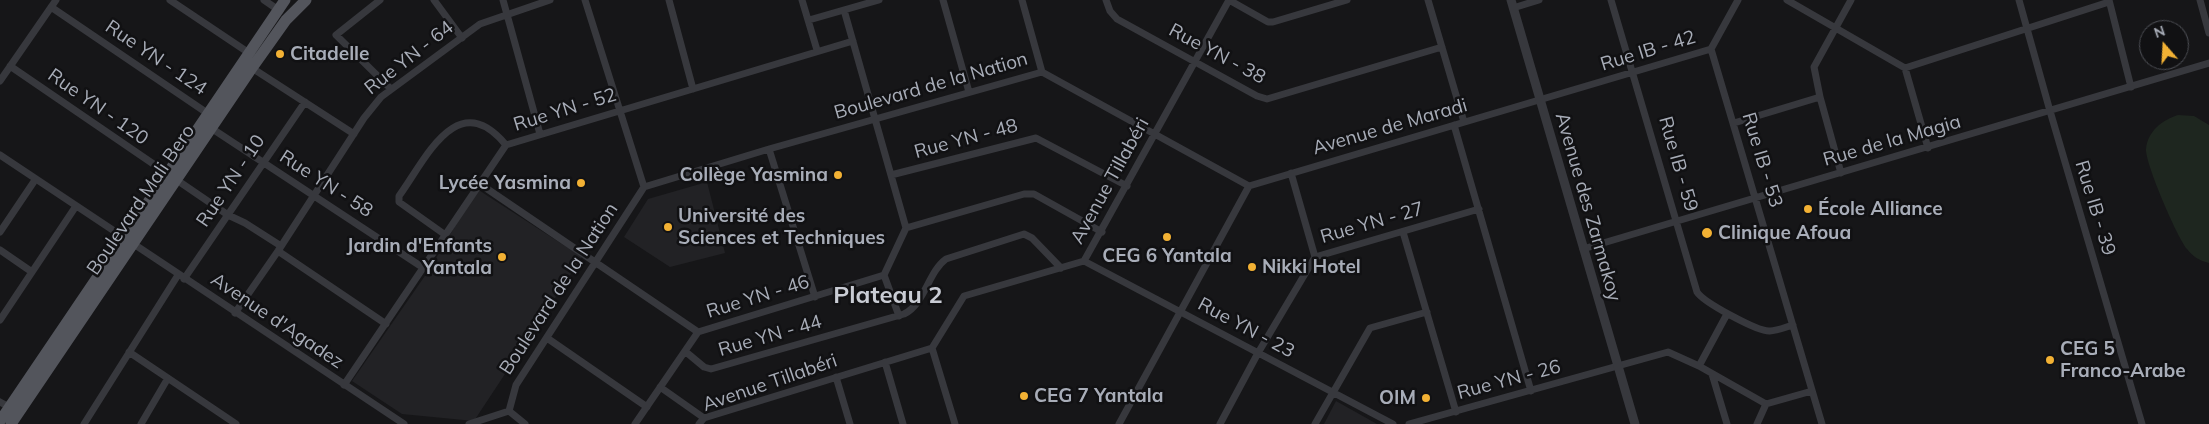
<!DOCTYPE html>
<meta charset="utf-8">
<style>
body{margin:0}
#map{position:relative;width:2209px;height:424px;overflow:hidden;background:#161618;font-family:Mulish,sans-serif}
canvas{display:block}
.north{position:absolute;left:2139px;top:20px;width:50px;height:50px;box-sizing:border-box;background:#111113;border:1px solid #4d4f55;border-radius:50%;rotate:341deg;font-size:14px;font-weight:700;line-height:20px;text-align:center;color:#a8adb8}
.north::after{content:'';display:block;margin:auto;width:18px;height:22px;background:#f2b134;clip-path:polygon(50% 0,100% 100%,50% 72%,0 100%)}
</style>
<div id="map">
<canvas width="2209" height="424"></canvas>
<div class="north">N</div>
</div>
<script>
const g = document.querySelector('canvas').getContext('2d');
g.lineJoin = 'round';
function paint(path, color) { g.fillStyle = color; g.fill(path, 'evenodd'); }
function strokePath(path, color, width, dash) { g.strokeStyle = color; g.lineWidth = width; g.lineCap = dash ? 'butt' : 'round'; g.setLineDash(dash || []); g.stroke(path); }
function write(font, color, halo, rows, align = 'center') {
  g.font = font + ' Mulish,sans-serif'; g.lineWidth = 5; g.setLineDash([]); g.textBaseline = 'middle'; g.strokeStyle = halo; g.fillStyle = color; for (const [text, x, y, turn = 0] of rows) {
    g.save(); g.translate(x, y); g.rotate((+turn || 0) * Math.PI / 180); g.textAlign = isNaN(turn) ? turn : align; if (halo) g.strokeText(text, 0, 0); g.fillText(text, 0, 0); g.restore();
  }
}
const built = new Path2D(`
 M 707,182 L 725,253 L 670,267 L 624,237 L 648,199 Z
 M 477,189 L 582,257 L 474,421 L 402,414 L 352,381 L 429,270 Z
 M 1336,401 L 1377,424 L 1324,424 Z`);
const green = new Path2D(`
 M 2178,115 L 2194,116 L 2209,125 L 2209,263 C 2200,261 2192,256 2187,249 C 2177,237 2145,163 2146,149 C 2148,131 2162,120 2178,115 Z`);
const minor = new Path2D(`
 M 170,0 L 252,55
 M 264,0 L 280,11
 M 380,0 L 336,35 L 391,89
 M 434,0 L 462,38
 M 503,0 L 540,134
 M 585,0 L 644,187
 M 669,0 L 693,89
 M 802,0 L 817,50
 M 943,0 L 969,92
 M 1022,0 L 1042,72
 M 1106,0 L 1110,11 L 1117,19 L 1257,96 L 1267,99 L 1442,47
 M 1229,0 L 1268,22 L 1273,22 L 1347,0
 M 1428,0 L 1464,122
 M 1611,0 L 1697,292 C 1703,302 1758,332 1770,331 C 1777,331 1786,327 1793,325
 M 1787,0 L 1905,68 L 1928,148
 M 2019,0 L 2050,111 L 2142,424
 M 2109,0 L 2131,87
 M 2200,0 L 2209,33
 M 51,7 L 210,115
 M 1513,8 L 1539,0
 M 844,10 L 906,228
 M 809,20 L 879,0
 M 1711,49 L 1822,424
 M 10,66 L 228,215 L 245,223 L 281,246
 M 252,68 L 354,134
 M 1905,68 L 2109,2
 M 0,81 L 56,0
 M 1734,123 L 1820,97
 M 1454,125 L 1531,391
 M 211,128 L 422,267
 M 769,149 L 815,297
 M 0,155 L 404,424
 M 1291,173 L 1315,257
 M 1841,173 L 1820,97 L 1814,67 L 1851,0
 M 891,175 L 1036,138 L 1127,186
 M 480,184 L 698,332
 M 1249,186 L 1711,49 L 1738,0
 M 0,232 L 35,180
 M 1403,232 L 1456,412
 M 444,234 L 399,202 L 399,196 C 426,159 457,86 506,145
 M 1583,249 L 2209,63
 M 0,250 L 32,272
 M 278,251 L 386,324
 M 1084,261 L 1393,424
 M 884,275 L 899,316
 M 184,279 L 305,102
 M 235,313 L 278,251 L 364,118 L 381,97 L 480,24 L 550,0
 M 0,320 L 76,206
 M 547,338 L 647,407
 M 932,348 L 955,424
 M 129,352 L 236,424
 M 686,352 L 704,367 L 711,369 L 904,314 C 925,304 928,272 946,259 L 1024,234 L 1032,238 L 1061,268
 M 885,362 L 903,424
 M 1699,366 L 1727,314
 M 1712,374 L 1727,424
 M 836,377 L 850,424
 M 344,385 L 506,145 L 853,41
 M 660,387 L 704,418
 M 0,402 L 13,409
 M 509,411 L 516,385 L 644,187 L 769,149 L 1042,72 L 1249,186
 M 509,411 L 525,424
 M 84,424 L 178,275
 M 141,424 L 168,378
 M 469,424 L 509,411
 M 635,424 L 698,332 L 884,275 L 906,228 L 1024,194 L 1034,194 L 1102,232
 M 699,424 L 704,418 L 932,348 L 964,296 L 1084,261 L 1229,0
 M 1119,424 L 1249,186
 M 1220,424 L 1258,353 L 1315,257 L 1479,209
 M 1315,424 L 1370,328 L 1427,312
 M 1409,424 L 1668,352 L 1699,366 L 1766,404
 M 1757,424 L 1766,404 L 1812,391`);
const tertiary = new Path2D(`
 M 1511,0 L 1635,424`);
const primary = new Path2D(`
 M 0,421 L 285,0
 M 11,424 L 252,68 L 286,20 L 306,0`);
const markers = [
 [280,54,5,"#f2b134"],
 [838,175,5,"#f2b134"],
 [581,183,5,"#f2b134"],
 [1808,209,5,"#f2b134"],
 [668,227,5,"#f2b134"],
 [1707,233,6,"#f2b134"],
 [1167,237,5,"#f2b134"],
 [502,257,5,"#f2b134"],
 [1252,267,5,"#f2b134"],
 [2050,360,5,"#f2b134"],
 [1024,396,5,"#f2b134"],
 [1426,398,5,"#f2b134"]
];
const streetNames = [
 ["Rue IB - 42",1648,51,-17],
 ["Rue YN - 38",1217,54,28],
 ["Rue YN - 124",156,58,34],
 ["Rue YN - 64",409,58,-38],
 ["Boulevard de la Nation",931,86,-16],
 ["Rue YN - 120",98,107,35],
 ["Rue YN - 52",565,110,-17],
 ["Avenue de Maradi",1390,127,-16],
 ["Rue YN - 48",966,139,-15],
 ["Rue de la Magia",1892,141,-16],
 ["Rue IB - 53",1762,160,73],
 ["Rue IB - 59",1678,164,74],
 ["Rue YN - 10",231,181,-56],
 ["Avenue Tillabéri",1110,181,-61],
 ["Rue YN - 58",326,184,33],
 ["Boulevard Mali Bero",141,200,-56],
 ["Avenue des Zarmakoy",1588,207,74],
 ["Rue IB - 39",2095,208,73],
 ["Rue YN - 27",1372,223,-16],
 ["Boulevard de la Nation",559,289,-57],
 ["Rue YN - 46",758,297,-17],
 ["Avenue d'Agadez",277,321,34],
 ["Rue YN - 23",1246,328,28],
 ["Rue YN - 44",770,336,-16],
 ["Rue YN - 26",1509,380,-15],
 ["Avenue Tillabéri",770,383,-19]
];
const poiNames = [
 ["Citadelle",290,54],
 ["Collège Yasmina",828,175,"right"],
 ["Lycée Yasmina",571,183,"right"],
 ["École Alliance",1818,209],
 ["Université des",678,216],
 ["Sciences et Techniques",678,238],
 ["Clinique Afoua",1718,233],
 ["Jardin d'Enfants",492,246,"right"],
 ["Yantala",492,268,"right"],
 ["CEG 6 Yantala",1167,256,"center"],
 ["Nikki Hotel",1262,267],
 ["CEG 5",2060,349],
 ["Franco-Arabe",2060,371],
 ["CEG 7 Yantala",1034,396],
 ["OIM",1416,398,"right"]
];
const districtNames = [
 ["Plateau 2",888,296]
];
paint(built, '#222225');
paint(green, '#1e261f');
strokePath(minor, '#37383d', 7);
strokePath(tertiary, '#37383d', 9);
strokePath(primary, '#53555c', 11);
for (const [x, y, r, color] of markers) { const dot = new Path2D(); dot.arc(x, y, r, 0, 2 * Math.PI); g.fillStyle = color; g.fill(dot); strokePath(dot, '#111113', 2); }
write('19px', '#a8adb8', '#111113', streetNames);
write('bold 19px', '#a8adb8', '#111113', poiNames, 'left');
write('bold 24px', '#c9ccd4', '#111113', districtNames);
</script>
